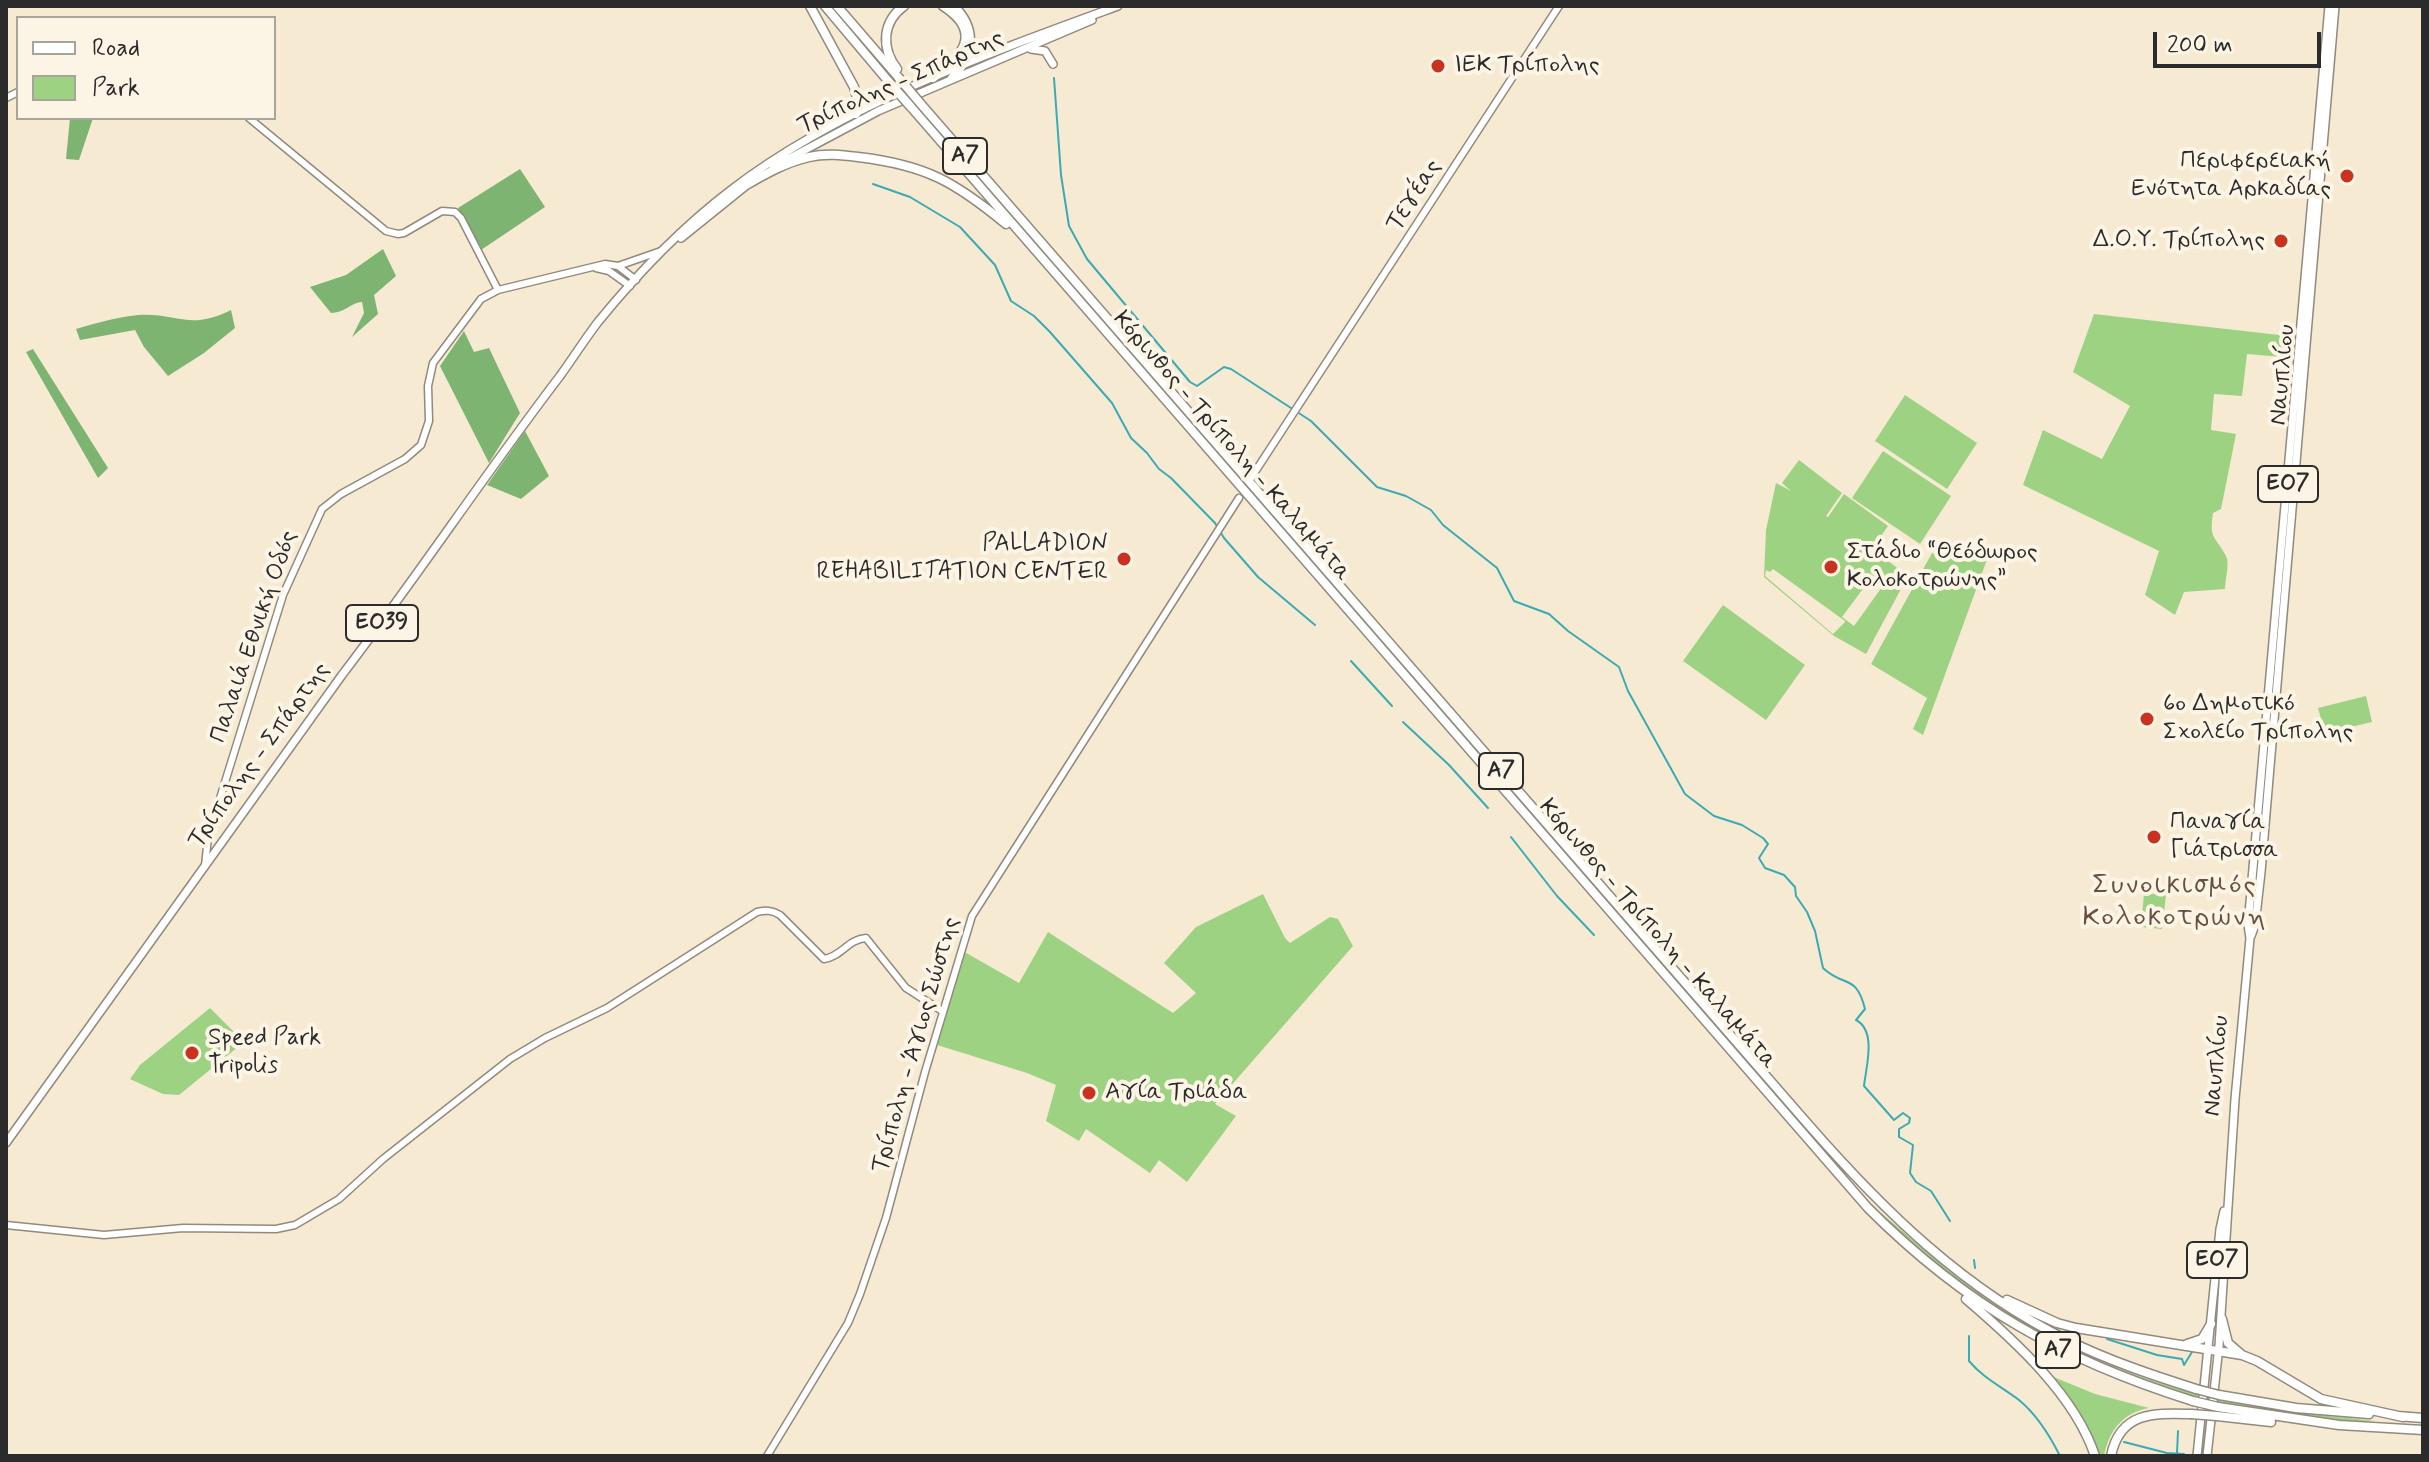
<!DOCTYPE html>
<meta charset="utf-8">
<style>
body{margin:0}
#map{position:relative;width:2429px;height:1462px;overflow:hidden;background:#f7ead2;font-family:Mynerve,sans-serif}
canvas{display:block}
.frame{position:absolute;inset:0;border:8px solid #2b2b2b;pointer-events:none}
.legend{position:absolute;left:16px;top:16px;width:260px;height:104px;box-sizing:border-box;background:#fcf5e5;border:2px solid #a8a49b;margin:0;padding:10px 14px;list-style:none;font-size:24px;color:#2b2b2b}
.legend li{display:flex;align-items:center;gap:16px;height:40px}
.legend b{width:40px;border:2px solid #a8a49b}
.scale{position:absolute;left:2153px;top:32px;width:168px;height:36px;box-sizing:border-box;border:4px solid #2b2b2b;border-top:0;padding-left:10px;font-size:24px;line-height:28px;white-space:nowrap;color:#2b2b2b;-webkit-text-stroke:6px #fcf5e5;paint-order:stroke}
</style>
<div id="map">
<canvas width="2429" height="1462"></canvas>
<div class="frame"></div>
<ul class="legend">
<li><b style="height:10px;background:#fff"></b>Road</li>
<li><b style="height:22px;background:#9dd283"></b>Park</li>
</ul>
<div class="scale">200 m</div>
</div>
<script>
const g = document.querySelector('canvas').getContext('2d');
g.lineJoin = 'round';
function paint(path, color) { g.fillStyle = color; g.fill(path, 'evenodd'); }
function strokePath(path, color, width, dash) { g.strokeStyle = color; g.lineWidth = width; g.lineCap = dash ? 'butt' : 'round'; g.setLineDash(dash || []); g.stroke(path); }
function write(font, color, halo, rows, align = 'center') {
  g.font = font + ' Mynerve,sans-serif'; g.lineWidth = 8; g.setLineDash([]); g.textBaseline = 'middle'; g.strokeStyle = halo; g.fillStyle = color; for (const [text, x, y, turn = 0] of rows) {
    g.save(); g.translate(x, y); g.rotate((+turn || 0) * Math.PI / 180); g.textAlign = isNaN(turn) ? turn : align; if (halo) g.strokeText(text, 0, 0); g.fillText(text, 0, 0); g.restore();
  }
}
const green = new Path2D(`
 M 2094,314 L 2297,337 L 2295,358 L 2247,354 L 2242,396 L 2214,394 L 2211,430 L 2236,434 L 2221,509 L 2213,513 C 2209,540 2215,535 2226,556 C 2230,563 2225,580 2225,589 L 2184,592 L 2175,615 L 2145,595 L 2159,551 L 2023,485 L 2043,430 L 2102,459 L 2130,406 L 2073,372 Z
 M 1905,395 L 1977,443 L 1947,489 L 1875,441 Z
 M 1883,451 L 1951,496 L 1920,544 L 1852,498 Z
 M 1799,460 L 1842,493 L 1826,516 L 1828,517 L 1844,494 L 1888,526 L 1872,549 L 1908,576 L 1866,654 L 1834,636 L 1764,577 L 1766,530 L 1776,483 L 1791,491 L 1782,483 ZM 1773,569 L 1845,621 L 1845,622 L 1833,634 L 1765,576 L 1766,570 L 1770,572 ZM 1871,578 L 1882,587 L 1854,626 L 1842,617 Z
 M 1932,553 C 1951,562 1970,555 1989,554 L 1923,735 L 1913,729 L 1927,698 L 1871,664 Z
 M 1723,605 L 1805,665 L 1766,720 L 1683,661 Z
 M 2366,696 L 2372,722 L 2325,733 L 2318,708 Z
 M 2144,893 L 2166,895 L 2162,929 L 2141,927 Z
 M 1263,894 L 1285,938 L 1290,943 L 1330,917 L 1338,919 L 1353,946 L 1215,1104 L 1236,1116 L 1187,1182 L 1159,1160 L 1150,1173 L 1086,1129 L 1079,1141 L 1046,1121 L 1056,1085 L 1027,1073 L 934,1044 L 961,950 L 1019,983 L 1048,932 L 1173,1013 L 1196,993 L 1164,963 L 1196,927 Z
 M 210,1008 L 244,1042 L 179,1095 L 163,1094 L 130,1079 L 140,1065 Z
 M 1881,1213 C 1914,1240 1944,1269 1980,1294 C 2051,1344 2133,1380 2218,1399 C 2269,1411 2322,1415 2375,1421 C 2204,1423 1994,1342 1881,1213 Z
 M 2044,1373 L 2095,1394 L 2149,1408 C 2123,1413 2109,1430 2104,1456 L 2095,1456 L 2092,1445 Z`);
const forest = new Path2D(`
 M 70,118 L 93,118 L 79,160 L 66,159 Z
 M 520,169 L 545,207 L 481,250 L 458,208 Z
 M 383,249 L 396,276 L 374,295 L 378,314 L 352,337 L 364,313 L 362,302 C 350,303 347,312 331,313 L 310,287 L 346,275 Z
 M 231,310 L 235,328 L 204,353 L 168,376 L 144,347 L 135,330 L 80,340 L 76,329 C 97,323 117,317 138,315 C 179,313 189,331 231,310 Z
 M 464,331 L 474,352 L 489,348 L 520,413 L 489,463 L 440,366 Z
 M 33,349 L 108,468 L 98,478 L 26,352 Z
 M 525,431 L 549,476 L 521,499 L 487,485 Z`);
const stream = new Path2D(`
 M 1054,78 L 1061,175 L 1069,226 L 1087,259 L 1190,382 L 1197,386 L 1224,367 L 1231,369 L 1311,421 L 1377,487 L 1406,496 L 1431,510 L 1443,525 L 1497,568 L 1514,601 L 1549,614 L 1568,631 L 1619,667 L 1628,691 L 1685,794 L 1714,816 L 1742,825 L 1763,838 L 1768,844 L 1759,858 L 1765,868 L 1784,875 L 1795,887 L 1796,896 L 1807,912 L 1815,931 L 1823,968 C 1844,988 1856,973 1865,1009 L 1856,1020 C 1877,1031 1866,1067 1864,1086 L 1894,1120 L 1903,1113 L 1910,1118 L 1909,1123 L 1899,1129 L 1899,1137 L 1913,1145 L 1910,1173 L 1916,1182 L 1931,1191 L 1950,1221
 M 873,184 L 910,197 L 960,227 L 995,265 L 1011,301 L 1034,316 L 1050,332 L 1112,403 L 1131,438 L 1147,453 L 1159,469 L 1171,478 L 1215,523 L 1224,538 L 1258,577 L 1315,625
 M 1351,661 L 1392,706
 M 1403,722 L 1449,765 L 1488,808
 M 1511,837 L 1557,896 L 1594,935
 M 1974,1260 L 1975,1268
 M 1969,1336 L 1969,1361 C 1983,1378 2002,1387 2019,1400 C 2036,1414 2050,1436 2060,1456
 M 2107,1339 L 2157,1355 L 2182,1359 L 2184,1365 L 2192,1352
 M 2124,1442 L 2167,1453 L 2184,1454
 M 2177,1453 L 2178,1431
 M 2274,1456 L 2296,1456`);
const secondary = new Path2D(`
 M 6,98 L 18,92
 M 249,118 L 386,231 L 398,234 L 404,233 L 442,211 L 455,212 L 461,218 L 498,290
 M 618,266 L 661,251
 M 596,268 L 609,271 L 630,286
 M 1251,478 L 1559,6
 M 205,866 L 208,837 L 283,595 L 322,509 L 341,494 L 405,459 L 421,445 L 429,421 L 428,386 L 433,363 L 481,299 L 498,290 L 605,264 L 618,266 L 636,280
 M 6,1225 L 104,1235 L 183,1228 L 276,1229 L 295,1225 L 339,1199 L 383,1159 L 510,1059 L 545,1038 L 607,1008 L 757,912 C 766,910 772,910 780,915 L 824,959 C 841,957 848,939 866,938 L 906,988 L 942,1011
 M 767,1456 L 848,1323 L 860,1294 L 886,1218 L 925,1072 L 972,916 L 1239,498`);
const primary = new Path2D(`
 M 1031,49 L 1045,51 L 1053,64
 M 773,167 L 878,111 L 1092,20
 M 681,238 L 753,180
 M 2251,936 L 2255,925 L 2261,872 L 2335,6
 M 6,1143 L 342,675 C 417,577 485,474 560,376 C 573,358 585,339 598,322 C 638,273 681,228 731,190 C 840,106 989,53 1118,6
 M 2197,1456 L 2220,1229 L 2224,1211
 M 2207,1456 L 2219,1346 L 2235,1099 L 2250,938 L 2248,925 L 2329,6`);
const highway = new Path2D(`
 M 810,6 L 854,87 L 858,101 L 856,114
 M 825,6 L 889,82
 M 837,6 L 899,78
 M 897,69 C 881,48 882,22 904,6
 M 933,78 C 961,57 985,33 943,6
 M 952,78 C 974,55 977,29 954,6
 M 920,103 L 1807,1123 C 1883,1210 1964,1290 2069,1341 C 2110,1361 2152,1375 2196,1389
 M 911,107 L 1868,1208 C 1966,1306 2062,1360 2193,1401
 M 748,184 C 767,173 787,162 809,157 C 826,153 842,155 858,157 C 926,165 955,182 1006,224
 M 1966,1299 C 2014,1340 2075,1395 2095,1456
 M 2007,1300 L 2057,1323 L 2076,1328 L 2242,1355 L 2257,1361 L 2321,1399 L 2403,1417
 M 2222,1319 L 2228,1343 L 2242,1355
 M 2187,1344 L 2202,1339 L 2211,1324
 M 2219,1395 L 2296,1408 L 2369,1414
 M 2218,1407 L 2339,1425 L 2423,1430
 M 2217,1416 L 2271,1422
 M 2398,1416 L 2423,1418
 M 2111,1456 C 2120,1411 2155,1413 2191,1414`);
const highwayBridge = new Path2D(`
 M 899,78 L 920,103
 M 889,82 L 911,107
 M 2196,1389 L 2219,1395
 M 2193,1401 L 2218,1407
 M 2191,1414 L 2217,1416`);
const markers = [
 [1438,66,8,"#c8321e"],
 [2347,176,8,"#c8321e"],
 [2281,241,8,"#c8321e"],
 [1124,559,8,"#c8321e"],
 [1831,567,8,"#c8321e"],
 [2147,719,8,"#c8321e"],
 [2154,837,8,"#c8321e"],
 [192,1053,8,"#c8321e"],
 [1089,1093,8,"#c8321e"]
];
const shields = [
 [965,156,44],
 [2288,484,60],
 [382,623,72],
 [1501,771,44],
 [2217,1260,60],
 [2058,1350,44]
];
const shieldNames = [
 ["Α7",965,156],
 ["ΕΟ7",2288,484],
 ["ΕΟ39",382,623],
 ["Α7",1501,771],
 ["ΕΟ7",2217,1260],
 ["Α7",2058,1350]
];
const poiNames = [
 ["ΙΕΚ Τρίπολης",1454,66],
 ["Περιφερειακή",2331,162,"right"],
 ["Ενότητα Αρκαδίας",2331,190,"right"],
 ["Δ.Ο.Υ. Τρίπολης",2265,241,"right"],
 ["PALLADION",1108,545,"right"],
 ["REHABILITATION CENTER",1108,573,"right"],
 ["Στάδιο “Θεόδωρος",1847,553],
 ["Κολοκοτρώνης”",1847,581],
 ["6ο Δημοτικό",2163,705],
 ["Σχολείο Τρίπολης",2163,733],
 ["Παναγία",2170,823],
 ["Γιάτρισσα",2170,851],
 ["Speed Park",208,1039],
 ["Tripolis",208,1067],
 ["Αγία Τριάδα",1105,1093]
];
const streetNames = [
 ["Τρίπολης - Σπάρτης",901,83,-24],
 ["Τεγέας",1415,196,-57],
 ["Ναυπλίου",2284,375,-85],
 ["Κόρινθος - Τρίπολη - Καλαμάτα",1231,447,49],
 ["Παλαιά Εθνική Οδός",255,637,-71],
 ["Τρίπολης - Σπάρτης",260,756,-54],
 ["Κόρινθος - Τρίπολη - Καλαμάτα",1657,935,49],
 ["Τρίπολη - Άγιος Σώστης",917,1045,-74],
 ["Ναυπλίου",2218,1066,-85]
];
const quarterNames = [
 ["Συνοικισμός",2175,887],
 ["Κολοκοτρώνη",2175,919]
];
paint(green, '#9dd283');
paint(forest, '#7eb471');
strokePath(stream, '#3aabb4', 2);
strokePath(secondary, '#918a7e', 9);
strokePath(primary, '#918a7e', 10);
strokePath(highway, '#918a7e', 11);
strokePath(secondary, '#fff', 6);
strokePath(primary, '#fff', 7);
strokePath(highway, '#fff', 8);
strokePath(highwayBridge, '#918a7e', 11, []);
strokePath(highwayBridge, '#fff', 8);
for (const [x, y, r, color] of markers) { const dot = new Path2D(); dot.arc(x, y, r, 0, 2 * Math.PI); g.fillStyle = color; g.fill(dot); strokePath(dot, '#fcf5e5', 3); }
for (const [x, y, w] of shields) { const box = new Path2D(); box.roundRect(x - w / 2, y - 18, w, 36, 6); g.fillStyle = '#fcf5e5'; g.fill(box); strokePath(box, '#2b2b2b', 2); }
write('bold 22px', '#2b2b2b', null, shieldNames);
write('24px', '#2b2b2b', '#fcf5e5', poiNames, 'left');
write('24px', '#2b2b2b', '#fcf5e5', streetNames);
g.letterSpacing = '2px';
write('28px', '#685043', '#fcf5e5', quarterNames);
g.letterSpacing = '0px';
</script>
